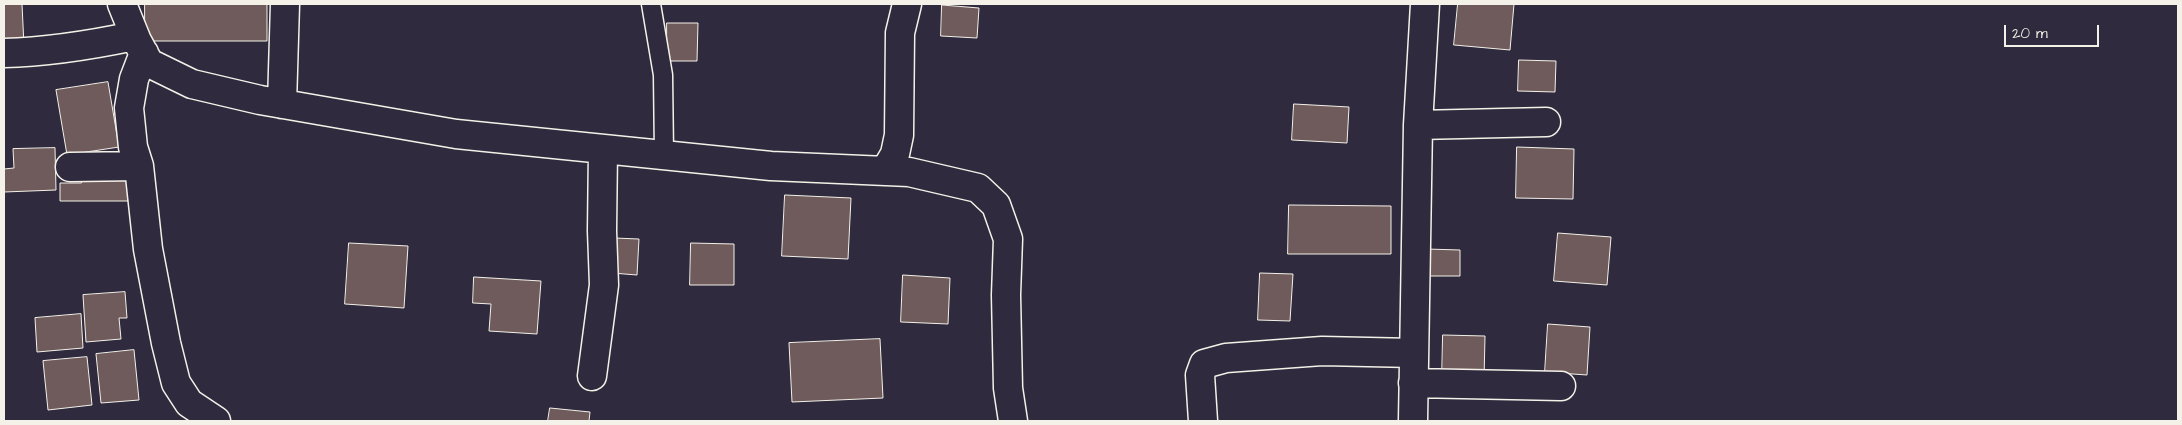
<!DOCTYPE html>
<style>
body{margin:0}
#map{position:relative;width:2182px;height:425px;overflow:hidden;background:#2f2a3d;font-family:"Architects Daughter",sans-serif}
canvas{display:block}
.frame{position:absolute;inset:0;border:5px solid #f4f1e8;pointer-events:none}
.scale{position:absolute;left:2004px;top:25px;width:95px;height:22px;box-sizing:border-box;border:2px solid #f4f1e8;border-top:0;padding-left:6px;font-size:15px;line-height:18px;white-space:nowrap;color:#f4f1e8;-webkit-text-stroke:4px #2f2a3d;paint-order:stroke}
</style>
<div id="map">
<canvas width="2182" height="425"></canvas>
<div class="frame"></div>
<div class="scale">20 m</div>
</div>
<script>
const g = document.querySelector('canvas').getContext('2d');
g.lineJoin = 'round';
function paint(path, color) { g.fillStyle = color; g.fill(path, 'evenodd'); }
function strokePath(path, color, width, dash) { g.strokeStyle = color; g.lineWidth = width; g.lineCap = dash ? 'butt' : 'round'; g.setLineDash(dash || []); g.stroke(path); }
const building = new Path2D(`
 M 4,4 L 22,4 L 24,46 L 4,47 Z
 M 145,4 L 267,4 L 267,41 L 145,41 Z
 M 1458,4 L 1514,4 L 1510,50 L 1454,45 Z
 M 942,5 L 979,8 L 977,38 L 941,36 Z
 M 667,23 L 698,23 L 697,61 L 667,61 Z
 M 1519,60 L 1556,61 L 1555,92 L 1518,91 Z
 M 108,82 L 119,147 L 67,155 L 56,90 Z
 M 1294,104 L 1349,107 L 1347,143 L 1292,140 Z
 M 1517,147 L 1574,149 L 1573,199 L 1516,198 Z
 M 55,148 L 56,190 L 4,192 L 4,169 L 14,168 L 13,149 Z
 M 81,176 L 128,176 L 128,201 L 60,201 L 60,183 L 81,183 Z
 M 785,195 L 851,198 L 848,259 L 782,256 Z
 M 1289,205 L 1391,206 L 1391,254 L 1288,254 Z
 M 1558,233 L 1611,237 L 1607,285 L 1554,281 Z
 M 614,238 L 639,239 L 637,275 L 612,273 Z
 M 349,243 L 408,246 L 404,308 L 345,304 Z
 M 691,243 L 734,244 L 734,285 L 690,285 Z
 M 1426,249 L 1460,250 L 1460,276 L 1426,276 Z
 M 1260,273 L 1293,274 L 1290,321 L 1258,320 Z
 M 903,275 L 950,278 L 948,324 L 901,322 Z
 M 474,277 L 541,281 L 537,334 L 489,331 L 491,304 L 473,303 Z
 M 125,292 L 127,318 L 119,318 L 121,339 L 86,342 L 83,295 Z
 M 81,314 L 83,348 L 37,352 L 35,318 Z
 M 1548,324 L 1590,327 L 1587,375 L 1545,372 Z
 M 1443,335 L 1485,336 L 1484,380 L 1442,378 Z
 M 880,339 L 883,398 L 792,402 L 789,343 Z
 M 134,350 L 139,400 L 101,403 L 96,354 Z
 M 87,357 L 92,405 L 48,410 L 43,361 Z
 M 550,408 L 590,412 L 589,421 L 548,421 Z`);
const lane = new Path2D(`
 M 651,4 L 663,75 L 664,155`);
const street = new Path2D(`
 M 122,4 L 137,41 L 149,63 L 192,84 L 260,100 L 456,134 L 771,166 L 909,172 L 978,188 L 996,205 L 1008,239 L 1006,295 L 1008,388 L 1013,421
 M 4,53 C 49,52 91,45 134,36
 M 144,53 L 134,79 L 129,108 L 133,147 L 139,166 L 148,249 L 166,343 L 176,383 L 189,403 L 216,421
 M 282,104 L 285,4
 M 1418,125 L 1546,122
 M 70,167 L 139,166
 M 885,171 L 895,154 L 899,135 L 900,33 L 907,4
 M 592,376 L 604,285 L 602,231 L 603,149
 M 1413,383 L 1561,386
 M 1203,421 L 1200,375 L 1204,364 L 1226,358 L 1322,351 L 1414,353
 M 1413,421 L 1418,125 L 1425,4`);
paint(building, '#6f5b5c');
strokePath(building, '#f4f1e8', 1);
strokePath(lane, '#f4f1e8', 21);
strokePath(street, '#f4f1e8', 31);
strokePath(lane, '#2f2a3d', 18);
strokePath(street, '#2f2a3d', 28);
</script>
